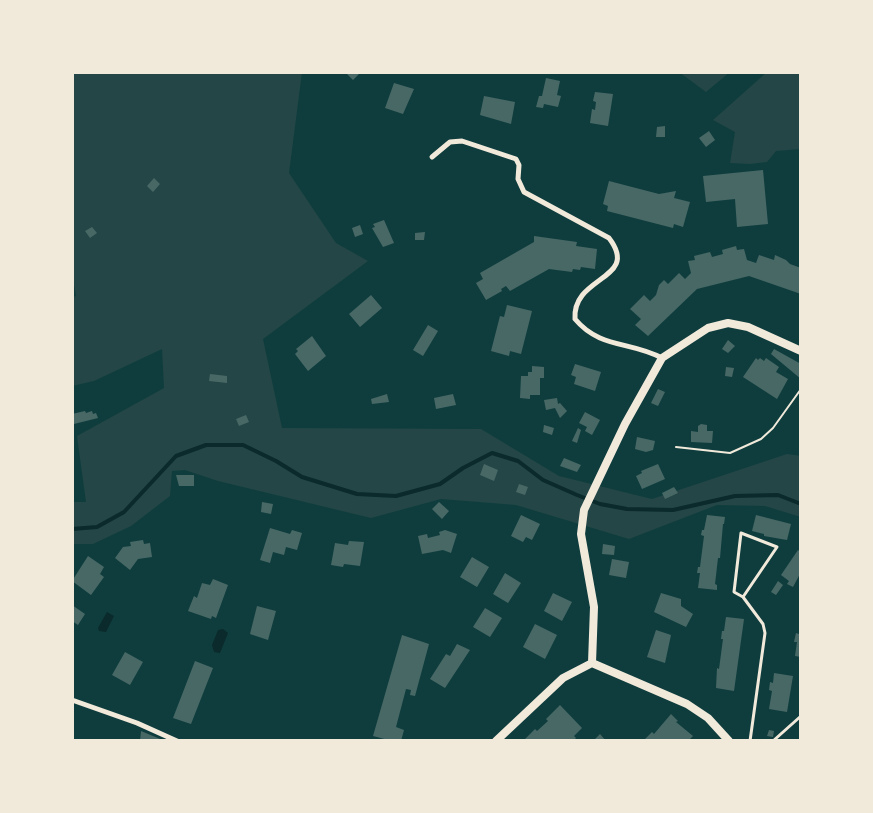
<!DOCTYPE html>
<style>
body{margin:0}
#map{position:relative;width:873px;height:813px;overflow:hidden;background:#0f3d3e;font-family:Raleway,sans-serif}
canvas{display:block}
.frame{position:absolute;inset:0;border:74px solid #f1e9da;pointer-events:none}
</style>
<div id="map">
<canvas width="873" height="813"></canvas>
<div class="frame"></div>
</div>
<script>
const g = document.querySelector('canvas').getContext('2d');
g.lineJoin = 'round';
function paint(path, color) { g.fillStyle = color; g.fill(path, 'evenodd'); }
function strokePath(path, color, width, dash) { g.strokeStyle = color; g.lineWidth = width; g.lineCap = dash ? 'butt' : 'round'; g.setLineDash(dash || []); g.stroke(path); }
const green = new Path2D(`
 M 72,72 L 302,72 L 289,173 L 336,243 L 368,261 L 263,339 L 282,428 L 481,429 L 559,476 L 652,499 L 787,454 L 801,456 L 801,517 L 765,506 L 717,505 L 629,539 L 516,505 L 441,499 L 371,518 L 218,481 L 185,470 L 172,471 L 170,496 L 131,526 L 93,544 L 72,544 L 72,502 L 86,502 L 77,436 L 164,388 L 162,349 L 94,381 L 72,386 L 72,297 L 76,296 L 72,274 Z
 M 679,72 L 730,72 L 706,92 Z
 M 767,72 L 801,73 L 801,149 L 776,151 L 767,162 L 750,164 L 730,163 L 735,132 L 713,120 Z`);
const water = new Path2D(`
 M 107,612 L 114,616 L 106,632 L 99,631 L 98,628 Z
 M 223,629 L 228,633 L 220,653 L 214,652 L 212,645 L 218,630 Z`);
const stream = new Path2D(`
 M 72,529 L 97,527 L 124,512 L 176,456 L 206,445 L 243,445 L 276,461 L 302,477 L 357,494 L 396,496 L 440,484 L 463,468 L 492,453 L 518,461 L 543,480 L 577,495 L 600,504 L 627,509 L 673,510 L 735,496 L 778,495 L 801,504`);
const building = new Path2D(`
 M 349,72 L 361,72 L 353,80 L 347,74 Z
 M 546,78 L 560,81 L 557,95 L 561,96 L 558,107 L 544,104 L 543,108 L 536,107 L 539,96 L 542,96 Z
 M 394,83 L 414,89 L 403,114 L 385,108 Z
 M 595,92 L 613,94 L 608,126 L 590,123 L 592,109 L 595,110 L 596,102 L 593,101 Z
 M 484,96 L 515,102 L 511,124 L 480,115 Z
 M 665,126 L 665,137 L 656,137 L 657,127 Z
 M 709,131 L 715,140 L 706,147 L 699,138 Z
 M 763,170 L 768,224 L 737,227 L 735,199 L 706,202 L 703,176 Z
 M 154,178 L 160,184 L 153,192 L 147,186 Z
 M 609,181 L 659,194 L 676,191 L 674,198 L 690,202 L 683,227 L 674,224 L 673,228 L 607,211 L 608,206 L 603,204 Z
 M 384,220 L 394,243 L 383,247 L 372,228 L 375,227 L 373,224 Z
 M 360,225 L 363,234 L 355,237 L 352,228 Z
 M 92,227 L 97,233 L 90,238 L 85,231 Z
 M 425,232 L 424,240 L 415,240 L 415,233 Z
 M 534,236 L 577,242 L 576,246 L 597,249 L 595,269 L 581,267 L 580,270 L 573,269 L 572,272 L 549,269 L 510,291 L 506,286 L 501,289 L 502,291 L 486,300 L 476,283 L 483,279 L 480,273 L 534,242 Z
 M 736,246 L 737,250 L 744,249 L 747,260 L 756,263 L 759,255 L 774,260 L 775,255 L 786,260 L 790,264 L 801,268 L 801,294 L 749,276 L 697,289 L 648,336 L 635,325 L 641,319 L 630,309 L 644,295 L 650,301 L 656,295 L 659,285 L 664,280 L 668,284 L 679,273 L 685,279 L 691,273 L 688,261 L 695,260 L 694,256 L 710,252 L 712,257 L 723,254 L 722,250 Z
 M 371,295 L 382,308 L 360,327 L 349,314 Z
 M 507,305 L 532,311 L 521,354 L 510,351 L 509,356 L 491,351 L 500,316 L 504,317 Z
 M 428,325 L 438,331 L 423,356 L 413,350 Z
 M 312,336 L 326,356 L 308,371 L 295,354 L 298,351 L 296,349 Z
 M 728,340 L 735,346 L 728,353 L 722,349 Z
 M 774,349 L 801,364 L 801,379 L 771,354 Z
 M 756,358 L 758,360 L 760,358 L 764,361 L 766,358 L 779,367 L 776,372 L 788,379 L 777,399 L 743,377 Z
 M 575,364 L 601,372 L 595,391 L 574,384 L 576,377 L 571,375 Z
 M 532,366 L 544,367 L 544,378 L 540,378 L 540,395 L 530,395 L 530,399 L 520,398 L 521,376 L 528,376 L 528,372 L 532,372 Z
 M 726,367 L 734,368 L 732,377 L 725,376 Z
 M 210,374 L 227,376 L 227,383 L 209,381 Z
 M 658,389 L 665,392 L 658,406 L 651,403 Z
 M 387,394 L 389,402 L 372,404 L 371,399 Z
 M 453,394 L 456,405 L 436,409 L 434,398 Z
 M 557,398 L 558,404 L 560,403 L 567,411 L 560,418 L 555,408 L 546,410 L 544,400 Z
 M 85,411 L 86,413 L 92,411 L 93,414 L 96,413 L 98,418 L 74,424 L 72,414 Z
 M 585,412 L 600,420 L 592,435 L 585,431 L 587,427 L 579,423 Z
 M 246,415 L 249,422 L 239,426 L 236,419 Z
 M 701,424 L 707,425 L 707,431 L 713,431 L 712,443 L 691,442 L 691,431 L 698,432 L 698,426 Z
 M 544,425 L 554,428 L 552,435 L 543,432 Z
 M 578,428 L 581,430 L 577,443 L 572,441 Z
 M 637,437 L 655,441 L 653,450 L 646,452 L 635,449 Z
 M 564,458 L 581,465 L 577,472 L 560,466 Z
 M 484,464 L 498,470 L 494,481 L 480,475 Z
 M 658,464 L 665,479 L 642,489 L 636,476 L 642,473 L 641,471 Z
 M 176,475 L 194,475 L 194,486 L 179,486 Z
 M 519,484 L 528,487 L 525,495 L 516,492 Z
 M 674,487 L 678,493 L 665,499 L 662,493 Z
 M 262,502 L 273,504 L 271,514 L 261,512 Z
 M 439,502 L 449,511 L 442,519 L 432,509 Z
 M 521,515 L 540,524 L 532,540 L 526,537 L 523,542 L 511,536 Z
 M 707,515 L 725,517 L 724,524 L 723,524 L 720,558 L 718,558 L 715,584 L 717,585 L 717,590 L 698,588 L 700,573 L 697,573 L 698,567 L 700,567 L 704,536 L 701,535 L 702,530 L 704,530 Z
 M 756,515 L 791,524 L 787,540 L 764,536 L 764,534 L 752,531 Z
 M 270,528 L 290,534 L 292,530 L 302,533 L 297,550 L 286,547 L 284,555 L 273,552 L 270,563 L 260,560 Z
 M 445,530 L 457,534 L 451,553 L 443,550 L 422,554 L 418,536 L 427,534 L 428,538 L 440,535 L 439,532 Z
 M 143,540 L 144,544 L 150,543 L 152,557 L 138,559 L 130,570 L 115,558 L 123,547 L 131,546 L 130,542 Z
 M 349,541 L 364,542 L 360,566 L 344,564 L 343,567 L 331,565 L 335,543 L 348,545 Z
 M 603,544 L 615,546 L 614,555 L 602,554 Z
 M 798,550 L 801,552 L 801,572 L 793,587 L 787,584 L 789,581 L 781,575 Z
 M 88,556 L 104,567 L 100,574 L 104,577 L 91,595 L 72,581 Z
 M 472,557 L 489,567 L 477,587 L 460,577 Z
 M 612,559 L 629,562 L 626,578 L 609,575 Z
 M 505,573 L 521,583 L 508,603 L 493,594 Z
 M 213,579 L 228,585 L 216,618 L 212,616 L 211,619 L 188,611 L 194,596 L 197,598 L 202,583 L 210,585 Z
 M 778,581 L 783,585 L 776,595 L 771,592 Z
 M 553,593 L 572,602 L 562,621 L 544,611 Z
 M 661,593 L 681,599 L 681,606 L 693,614 L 686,627 L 654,612 Z
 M 72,605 L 85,614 L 78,625 L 72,621 Z
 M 257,606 L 276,611 L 268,640 L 250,634 Z
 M 485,608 L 502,618 L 490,637 L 473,627 Z
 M 726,617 L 744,619 L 734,691 L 716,688 L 717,668 L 719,669 L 723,639 L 721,639 L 722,631 L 724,631 Z
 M 535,624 L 557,635 L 545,659 L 523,647 Z
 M 800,627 L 801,627 L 801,657 L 795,656 L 797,642 L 794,642 L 796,633 L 799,634 Z
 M 656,630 L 671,635 L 665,663 L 647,657 Z
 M 402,635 L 429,644 L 415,696 L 410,695 L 411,690 L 406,689 L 396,727 L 404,730 L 401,741 L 392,741 L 373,736 Z
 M 457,644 L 470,650 L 445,688 L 430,679 L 446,654 L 450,656 Z
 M 125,652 L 143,662 L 130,685 L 112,675 Z
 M 195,661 L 213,668 L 191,724 L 173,718 Z
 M 774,673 L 793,676 L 787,712 L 769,709 L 772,691 L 769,690 L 770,682 L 773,683 Z
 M 560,705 L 582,728 L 574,736 L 576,738 L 573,741 L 523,741 L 535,729 L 537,731 L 548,721 L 546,719 Z
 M 671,714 L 678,721 L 676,722 L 693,736 L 688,741 L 643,741 L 652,732 L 654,734 Z
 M 769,730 L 774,731 L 773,737 L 767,736 Z
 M 141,731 L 165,741 L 140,741 Z
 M 600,734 L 606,741 L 593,741 Z`);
const path = new Path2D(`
 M 676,447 L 730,453 L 761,439 L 773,428 L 801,389`);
const service = new Path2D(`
 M 743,597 L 734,592 L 741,533 L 777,547 L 743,597 L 763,624 L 765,633 L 750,741
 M 773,741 L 801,716`);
const minor = new Path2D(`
 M 432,157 L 450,142 L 462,141 L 516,159 L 519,165 L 518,179 L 524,192 L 609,238 C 641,280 572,275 575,319 C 600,349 631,341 662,358
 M 72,700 L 137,723 L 177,741`);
const secondary = new Path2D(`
 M 592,663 L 594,607 L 581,534 L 584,510 L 625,424 L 662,358 L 708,328 L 728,323 L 748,327 L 801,351
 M 592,663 L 687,704 L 708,718 L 729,741
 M 496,741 L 563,678 L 592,663`);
paint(green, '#244646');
paint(water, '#0a2a2b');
strokePath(stream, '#0a2a2b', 4);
paint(building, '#486865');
strokePath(path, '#f1e9da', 2);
strokePath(service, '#f1e9da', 3);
strokePath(minor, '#f1e9da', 5);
strokePath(secondary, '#f1e9da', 8);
</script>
